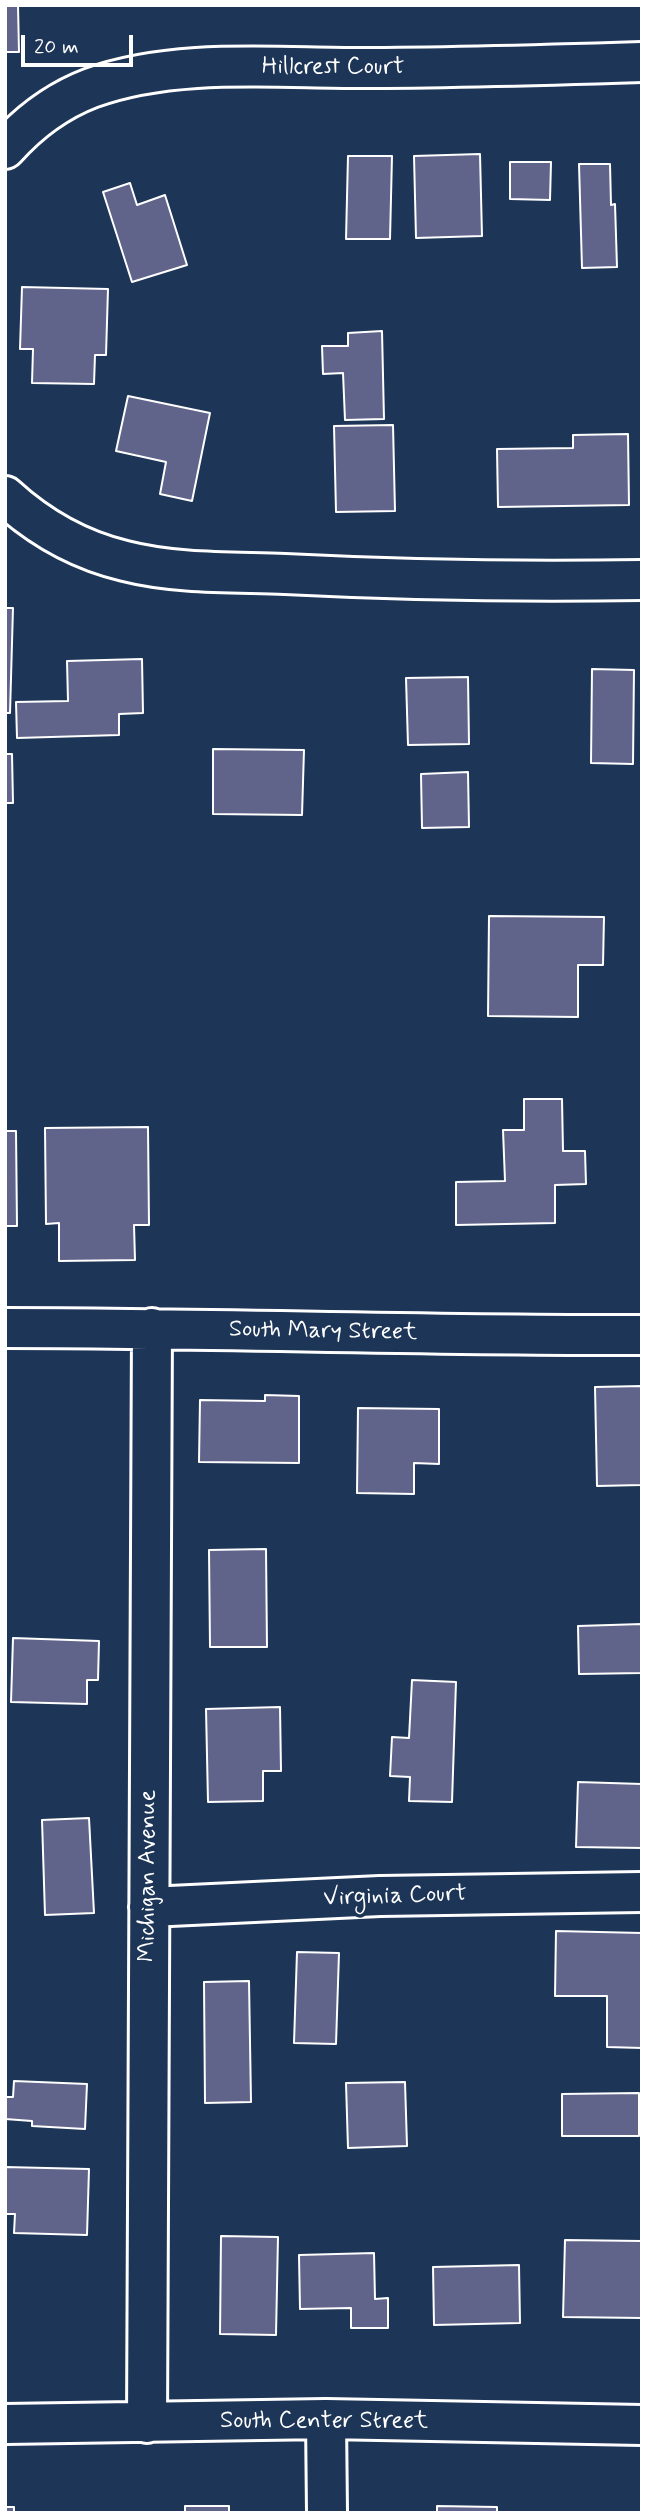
<!DOCTYPE html>
<style>
body{margin:0}
#map{position:relative;width:647px;height:2518px;overflow:hidden;background:#1d3557;font-family:Mynerve,sans-serif}
canvas{display:block}
.frame{position:absolute;inset:0;border:7px solid #fff;pointer-events:none}
.scale{position:absolute;left:21px;top:35px;width:112px;height:32px;box-sizing:border-box;border:4px solid #fff;border-top:0;padding-left:9px;font-size:21px;line-height:24px;white-space:nowrap;color:#fff;-webkit-text-stroke:5px #1d3557;paint-order:stroke}
</style>
<div id="map">
<canvas width="647" height="2518"></canvas>
<div class="frame"></div>
<div class="scale">20 m</div>
</div>
<script>
const g = document.querySelector('canvas').getContext('2d');
g.lineJoin = 'round';
function paint(path, color) { g.fillStyle = color; g.fill(path, 'evenodd'); }
function strokePath(path, color, width, dash) { g.strokeStyle = color; g.lineWidth = width; g.lineCap = dash ? 'butt' : 'round'; g.setLineDash(dash || []); g.stroke(path); }
function write(font, color, halo, rows, align = 'center') {
  g.font = font + ' Mynerve,sans-serif'; g.lineWidth = 7; g.setLineDash([]); g.textBaseline = 'middle'; g.strokeStyle = halo; g.fillStyle = color; for (const [text, x, y, turn = 0] of rows) {
    g.save(); g.translate(x, y); g.rotate((+turn || 0) * Math.PI / 180); g.textAlign = isNaN(turn) ? turn : align; if (halo) g.strokeText(text, 0, 0); g.fillText(text, 0, 0); g.restore();
  }
}
const building = new Path2D(`
 M 5,5 L 18,5 L 19,52 L 5,52 Z
 M 480,154 L 482,236 L 416,238 L 414,156 Z
 M 348,156 L 392,156 L 390,239 L 346,239 Z
 M 510,162 L 551,162 L 550,200 L 510,199 Z
 M 579,164 L 610,164 L 611,205 L 615,204 L 617,267 L 582,268 Z
 M 130,183 L 137,205 L 165,195 L 187,265 L 132,282 L 103,192 Z
 M 22,287 L 108,289 L 106,355 L 95,355 L 94,384 L 32,383 L 33,349 L 20,349 Z
 M 382,331 L 384,419 L 345,420 L 343,373 L 323,374 L 322,346 L 348,346 L 348,333 Z
 M 128,396 L 210,413 L 192,501 L 160,494 L 166,462 L 116,451 Z
 M 393,425 L 395,511 L 336,512 L 334,426 Z
 M 628,434 L 629,505 L 498,507 L 497,449 L 573,448 L 573,435 Z
 M 5,608 L 13,608 L 10,713 L 5,713 Z
 M 142,659 L 143,713 L 119,714 L 119,735 L 17,738 L 16,702 L 68,701 L 67,661 Z
 M 592,669 L 634,670 L 633,764 L 591,763 Z
 M 468,677 L 469,744 L 408,745 L 406,678 Z
 M 213,749 L 304,750 L 302,815 L 213,814 Z
 M 5,754 L 12,754 L 13,803 L 5,803 Z
 M 468,772 L 469,827 L 422,828 L 421,774 Z
 M 489,916 L 604,917 L 603,965 L 578,965 L 578,1017 L 488,1016 Z
 M 524,1099 L 562,1099 L 563,1151 L 585,1151 L 586,1184 L 555,1185 L 555,1223 L 456,1225 L 456,1182 L 505,1181 L 503,1130 L 524,1130 Z
 M 148,1127 L 149,1225 L 134,1225 L 135,1260 L 59,1261 L 59,1223 L 46,1224 L 45,1128 Z
 M 5,1131 L 16,1131 L 17,1226 L 5,1226 Z
 M 642,1386 L 642,1485 L 597,1486 L 595,1387 Z
 M 265,1395 L 299,1396 L 299,1463 L 199,1462 L 200,1400 L 265,1401 Z
 M 358,1408 L 439,1409 L 439,1464 L 414,1463 L 414,1494 L 357,1493 Z
 M 266,1549 L 267,1647 L 210,1647 L 209,1550 Z
 M 642,1624 L 642,1673 L 579,1674 L 578,1626 Z
 M 13,1638 L 99,1641 L 98,1680 L 87,1680 L 87,1704 L 11,1702 Z
 M 412,1680 L 456,1682 L 452,1802 L 409,1801 L 410,1777 L 390,1776 L 392,1737 L 409,1738 Z
 M 280,1707 L 281,1771 L 263,1771 L 263,1801 L 208,1802 L 206,1709 Z
 M 578,1782 L 642,1784 L 642,1848 L 576,1847 Z
 M 89,1818 L 94,1913 L 45,1915 L 42,1820 Z
 M 556,1931 L 642,1933 L 642,2048 L 607,2047 L 607,1996 L 555,1996 Z
 M 297,1952 L 339,1953 L 336,2044 L 294,2043 Z
 M 249,1981 L 251,2102 L 205,2103 L 204,1982 Z
 M 14,2081 L 87,2084 L 85,2129 L 32,2126 L 32,2121 L 5,2119 L 5,2097 L 13,2097 Z
 M 405,2082 L 407,2146 L 348,2148 L 346,2083 Z
 M 639,2093 L 639,2136 L 562,2136 L 562,2094 Z
 M 5,2167 L 89,2169 L 87,2235 L 14,2233 L 15,2214 L 5,2214 Z
 M 221,2236 L 278,2237 L 276,2335 L 220,2334 Z
 M 565,2240 L 642,2241 L 642,2318 L 563,2317 Z
 M 374,2253 L 375,2299 L 388,2298 L 388,2328 L 351,2328 L 351,2308 L 300,2309 L 299,2255 Z
 M 519,2265 L 520,2323 L 434,2325 L 433,2267 Z
 M 185,2506 L 229,2506 L 229,2513 L 185,2513 Z
 M 437,2506 L 497,2507 L 497,2513 L 437,2513 Z
 M 5,2507 L 14,2507 L 14,2513 L 5,2513 Z`);
const minor = new Path2D(`
 M 5,149 C 29,122 57,101 91,88 C 173,58 273,68 360,68 C 454,68 548,65 642,62
 M 5,496 C 40,528 79,550 125,561 C 176,574 233,572 285,574 C 403,580 523,582 642,580
 M 5,1328 C 217,1328 430,1336 642,1335
 M 149,1907 L 380,1896 L 642,1892
 M 326,2419 L 327,2513
 M 147,2423 L 152,1328
 M 5,2424 L 326,2419 L 642,2425`);
const streetNames = [
 ["Hillcrest Court",333,68],
 ["South Mary Street",323,1332,1],
 ["Michigan Avenue",149,1876,-90],
 ["Virginia Court",395,1897,-2],
 ["South Center Street",324,2422]
];
paint(building, '#60648a');
strokePath(building, '#fff', 2);
strokePath(minor, '#fff', 44);
strokePath(minor, '#1d3557', 38);
write('24px', '#fff', '#1d3557', streetNames);
</script>
